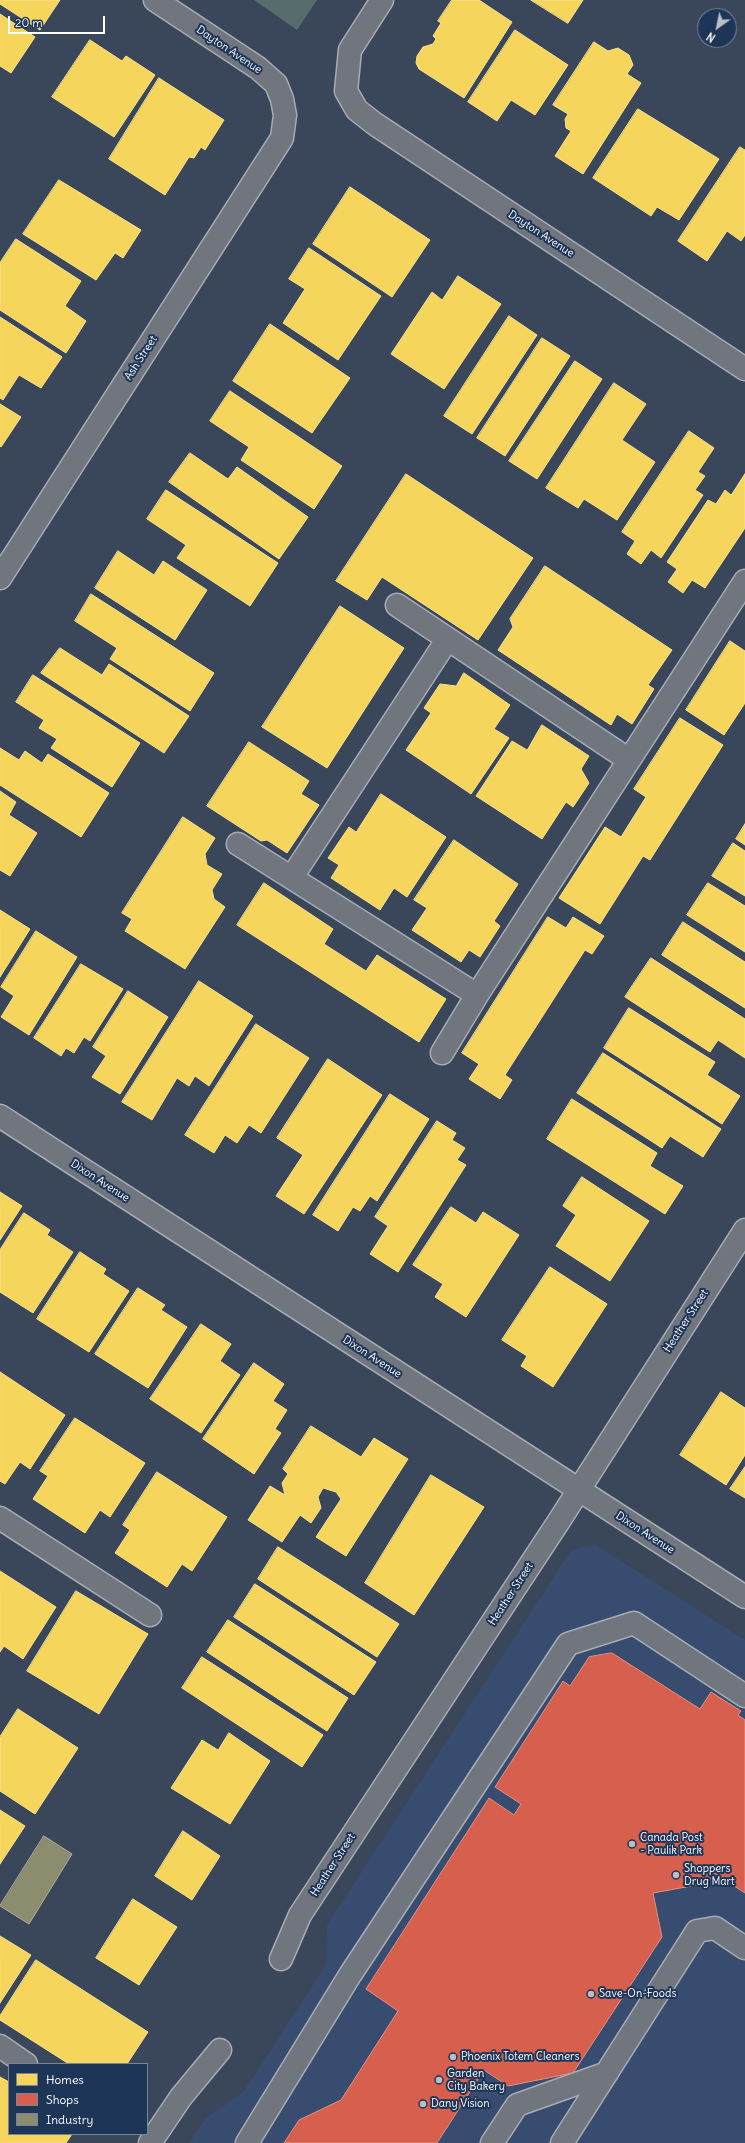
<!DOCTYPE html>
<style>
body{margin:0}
#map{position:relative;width:745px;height:2143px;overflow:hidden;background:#3a465a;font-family:Delius,sans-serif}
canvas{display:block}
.legend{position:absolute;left:8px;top:2063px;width:140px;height:72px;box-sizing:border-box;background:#1d3557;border:1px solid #77869a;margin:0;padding:5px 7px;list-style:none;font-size:12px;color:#fff}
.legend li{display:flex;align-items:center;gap:8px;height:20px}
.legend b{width:20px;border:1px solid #77869a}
.north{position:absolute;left:697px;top:8px;width:40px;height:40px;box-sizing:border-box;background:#1d3557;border:1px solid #77869a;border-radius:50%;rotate:213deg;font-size:11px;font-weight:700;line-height:16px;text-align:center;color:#fff}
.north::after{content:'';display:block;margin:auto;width:14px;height:18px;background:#babec5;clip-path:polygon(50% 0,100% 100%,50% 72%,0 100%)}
.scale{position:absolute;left:8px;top:16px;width:97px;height:18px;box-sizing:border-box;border:2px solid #fff;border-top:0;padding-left:5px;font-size:12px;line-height:14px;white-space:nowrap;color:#fff;-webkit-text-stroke:3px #1d3557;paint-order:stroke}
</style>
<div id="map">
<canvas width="745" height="2143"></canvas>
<ul class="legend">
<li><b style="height:11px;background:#f6d55c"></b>Homes</li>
<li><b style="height:11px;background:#d6604d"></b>Shops</li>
<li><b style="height:11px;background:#8c8c6e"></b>Industry</li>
</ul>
<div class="north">N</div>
<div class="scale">20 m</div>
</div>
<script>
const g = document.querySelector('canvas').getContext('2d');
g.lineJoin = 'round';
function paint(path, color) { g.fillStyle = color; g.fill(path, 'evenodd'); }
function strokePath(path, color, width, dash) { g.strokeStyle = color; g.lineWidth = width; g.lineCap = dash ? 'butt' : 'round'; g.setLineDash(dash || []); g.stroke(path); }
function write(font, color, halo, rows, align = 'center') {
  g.font = font + ' Delius,sans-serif'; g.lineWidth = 4; g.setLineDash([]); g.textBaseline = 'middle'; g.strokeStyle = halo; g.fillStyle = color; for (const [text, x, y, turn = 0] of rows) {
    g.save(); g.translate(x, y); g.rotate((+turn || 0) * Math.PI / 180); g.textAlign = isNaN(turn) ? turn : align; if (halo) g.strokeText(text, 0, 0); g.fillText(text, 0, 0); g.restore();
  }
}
const built = new Path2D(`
 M 596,1545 L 745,1640 L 745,2143 L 189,2143 L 205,2119 L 243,2092 L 326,1965 L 327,1925 L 570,1552 L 582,1547 Z`);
const green = new Path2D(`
 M 254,0 L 317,0 L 297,30 Z`);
const homes = new Path2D(`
 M 0,0 L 60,0 L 40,30 L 0,4 Z
 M 452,0 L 479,0 L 512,22 L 464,98 L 419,69 L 416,63 L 417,56 L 423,47 L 433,44 L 436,39 L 433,36 L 441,23 L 438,21 Z
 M 531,0 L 583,0 L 568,23 Z
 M 0,14 L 35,37 L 11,73 L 0,66 Z
 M 515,30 L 568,65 L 535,115 L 511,100 L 497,121 L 468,102 Z
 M 90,40 L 122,61 L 126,56 L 155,75 L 114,137 L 52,97 Z
 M 594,42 L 608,51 L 618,48 L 629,55 L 633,65 L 627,74 L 641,83 L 583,174 L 555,156 L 571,131 L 566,128 L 565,119 L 568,114 L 553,105 Z
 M 159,78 L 224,120 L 205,150 L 201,147 L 194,158 L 189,157 L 165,195 L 109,159 Z
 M 638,109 L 719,159 L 679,220 L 657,207 L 651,216 L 593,178 Z
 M 740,147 L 745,150 L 745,235 L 741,241 L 727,231 L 707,261 L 678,241 Z
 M 59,180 L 141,230 L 123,258 L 115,253 L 96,280 L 23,234 Z
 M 350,187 L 430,240 L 392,297 L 313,244 Z
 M 16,239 L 81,281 L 65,306 L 86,321 L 66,353 L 0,310 L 0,263 Z
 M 309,248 L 381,296 L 338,360 L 283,323 L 305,289 L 289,279 Z
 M 458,276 L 501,304 L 444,389 L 391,354 L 432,292 L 442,300 Z
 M 509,316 L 537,335 L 472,434 L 444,416 Z
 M 0,317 L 62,357 L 41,388 L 19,375 L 3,400 L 0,398 Z
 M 270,324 L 350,378 L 312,433 L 233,381 Z
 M 542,338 L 570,356 L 505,456 L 477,438 Z
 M 575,361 L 602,379 L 537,479 L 509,461 Z
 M 614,383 L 646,404 L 622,440 L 655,462 L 617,520 L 584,499 L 578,508 L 546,488 Z
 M 230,391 L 342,466 L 314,509 L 241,460 L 249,447 L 210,421 Z
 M 0,404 L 21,417 L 1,447 L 0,446 Z
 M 689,431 L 714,448 L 698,472 L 705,476 L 695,490 L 703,495 L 661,558 L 651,550 L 641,564 L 627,554 L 635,541 L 622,532 Z
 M 190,453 L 228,479 L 237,467 L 308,517 L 279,559 L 169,482 Z
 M 406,474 L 533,558 L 478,640 L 382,577 L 367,600 L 336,581 Z
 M 745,474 L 745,528 L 705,588 L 692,580 L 683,593 L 668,582 L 677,569 L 667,562 L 708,500 L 716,504 L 725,490 L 731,495 Z
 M 166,490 L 278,563 L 250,606 L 177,558 L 186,545 L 147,519 Z
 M 118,551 L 154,575 L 163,561 L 207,590 L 175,640 L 95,588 Z
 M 545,566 L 672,650 L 648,685 L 654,689 L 632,724 L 617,714 L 611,725 L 498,650 L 513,627 L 510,619 Z
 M 91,594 L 214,673 L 190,711 L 110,659 L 117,648 L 75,621 Z
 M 340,606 L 404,648 L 327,768 L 262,727 Z
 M 730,641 L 745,651 L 745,703 L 724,735 L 686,710 Z
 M 60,648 L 102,675 L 109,664 L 189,716 L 164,753 L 41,673 Z
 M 464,673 L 510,705 L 494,729 L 509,738 L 471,794 L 406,750 L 431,713 L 424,708 L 440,684 L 456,686 Z
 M 33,675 L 140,743 L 112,787 L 51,748 L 57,739 L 39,728 L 44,720 L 16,702 Z
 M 680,718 L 723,745 L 650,860 L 643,856 L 600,924 L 559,898 L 605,827 L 621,837 L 646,797 L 634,789 Z
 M 542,725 L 589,756 L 581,769 L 589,783 L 573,807 L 566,802 L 542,839 L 476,796 L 512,741 L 527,750 Z
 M 249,742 L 309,781 L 301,794 L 319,805 L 287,853 L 267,840 L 261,841 L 207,806 Z
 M 0,748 L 19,760 L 25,751 L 42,763 L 48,754 L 109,793 L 81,837 L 0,785 Z
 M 0,791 L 16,802 L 9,815 L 37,833 L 10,876 L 0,870 Z
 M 381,794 L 446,837 L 407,897 L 394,888 L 380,910 L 331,878 L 339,865 L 328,858 L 349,827 L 356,832 Z
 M 183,817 L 215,838 L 205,854 L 207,865 L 222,874 L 212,890 L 214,899 L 225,907 L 185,969 L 125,931 L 132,919 L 122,913 Z
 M 745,824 L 745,845 L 736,839 Z
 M 454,840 L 518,884 L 494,921 L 500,926 L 480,957 L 469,950 L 461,962 L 412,930 L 427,908 L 414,900 Z
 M 733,843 L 745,851 L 745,896 L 712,876 Z
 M 264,883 L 333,929 L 324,944 L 366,971 L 377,955 L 446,999 L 419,1042 L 237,925 Z
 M 708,883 L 745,906 L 745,952 L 687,915 Z
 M 0,910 L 30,929 L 0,977 Z
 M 548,917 L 566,928 L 573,917 L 604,936 L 592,954 L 585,950 L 505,1075 L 512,1080 L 500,1099 L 469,1079 L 479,1064 L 462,1053 Z
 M 683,922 L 745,962 L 745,1008 L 662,955 Z
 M 36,931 L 77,957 L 29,1035 L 1,1017 L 14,996 L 1,987 Z
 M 651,958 L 745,1019 L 745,1058 L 718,1040 L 710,1052 L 625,997 Z
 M 81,964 L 123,989 L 90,1041 L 84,1037 L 74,1053 L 66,1048 L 61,1056 L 34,1038 Z
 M 199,981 L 253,1016 L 209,1086 L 195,1076 L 189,1086 L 177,1078 L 152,1120 L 122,1102 Z
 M 128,991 L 168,1017 L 120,1094 L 92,1077 L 106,1056 L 93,1047 Z
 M 629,1008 L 715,1062 L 707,1075 L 740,1096 L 722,1124 L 604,1048 Z
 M 256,1024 L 309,1058 L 261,1133 L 249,1125 L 237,1143 L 225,1135 L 214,1153 L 185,1135 Z
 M 603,1053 L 721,1129 L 703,1157 L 670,1136 L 662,1148 L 577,1093 Z
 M 328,1059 L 382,1095 L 304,1214 L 276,1196 L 303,1155 L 277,1138 Z
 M 390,1094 L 429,1119 L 377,1201 L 370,1196 L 360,1211 L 353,1207 L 338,1231 L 313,1215 Z
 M 572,1099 L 657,1153 L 650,1166 L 683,1186 L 665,1214 L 547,1139 Z
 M 437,1121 L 456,1133 L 452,1140 L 465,1148 L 457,1160 L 466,1165 L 398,1272 L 370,1254 L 388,1226 L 375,1217 Z
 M 582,1177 L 649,1221 L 610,1281 L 556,1246 L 576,1215 L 563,1206 Z
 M 0,1192 L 22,1206 L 0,1240 Z
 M 451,1207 L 476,1223 L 483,1212 L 519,1235 L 466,1317 L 435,1297 L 443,1284 L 413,1265 Z
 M 24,1213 L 50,1230 L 47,1235 L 73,1252 L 33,1313 L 0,1292 L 0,1250 Z
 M 80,1252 L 106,1269 L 103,1274 L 129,1291 L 89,1352 L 37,1319 Z
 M 550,1267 L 607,1304 L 553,1387 L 521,1366 L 527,1356 L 502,1340 Z
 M 138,1288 L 165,1305 L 161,1310 L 187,1327 L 148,1388 L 95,1354 Z
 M 201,1324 L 231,1344 L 220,1361 L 240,1375 L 201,1433 L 150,1399 Z
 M 254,1363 L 284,1384 L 273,1401 L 287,1410 L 275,1429 L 281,1433 L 254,1474 L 203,1439 Z
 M 0,1372 L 65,1415 L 30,1469 L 20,1462 L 5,1484 L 0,1481 Z
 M 721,1392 L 745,1408 L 745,1455 L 726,1485 L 680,1455 Z
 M 75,1418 L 145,1463 L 110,1517 L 100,1510 L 85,1533 L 33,1499 L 48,1476 L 40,1471 Z
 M 311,1426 L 361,1457 L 374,1438 L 408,1459 L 346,1556 L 316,1537 L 341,1499 L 336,1492 L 323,1488 L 318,1497 L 321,1508 L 311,1523 L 300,1515 L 282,1542 L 248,1520 L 270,1486 L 285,1495 L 282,1483 L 288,1474 L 283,1469 Z
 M 745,1467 L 745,1498 L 730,1489 Z
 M 157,1472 L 227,1517 L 192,1571 L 182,1564 L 167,1587 L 115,1553 L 130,1530 L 123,1525 Z
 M 431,1475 L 484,1507 L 414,1615 L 365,1583 Z
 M 278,1547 L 399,1624 L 377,1657 L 258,1579 Z
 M 0,1571 L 56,1607 L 23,1659 L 4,1646 L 0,1652 Z
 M 255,1584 L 376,1662 L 354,1695 L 234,1617 Z
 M 76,1591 L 148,1634 L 99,1714 L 27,1671 Z
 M 228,1620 L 348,1698 L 327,1731 L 207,1652 Z
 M 202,1657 L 323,1735 L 302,1767 L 182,1688 Z
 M 18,1709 L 78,1748 L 35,1814 L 0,1791 L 0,1737 Z
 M 229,1733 L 270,1761 L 230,1824 L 171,1788 L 202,1740 L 218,1750 Z
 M 0,1810 L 25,1826 L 0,1864 Z
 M 183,1831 L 220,1856 L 192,1900 L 155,1876 Z
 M 133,1899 L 177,1927 L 139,1985 L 96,1958 Z
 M 0,1936 L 31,1955 L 0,2003 Z
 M 36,1960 L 148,2032 L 127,2064 L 69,2064 L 0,2020 L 0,2016 Z
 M 0,2077 L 9,2082 L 9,2134 L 72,2134 L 66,2143 L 0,2143 Z`);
const shops = new Path2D(`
 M 612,1653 L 700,1709 L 711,1692 L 741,1711 L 738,1715 L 745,1720 L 745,1893 L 714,1873 L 708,1883 L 653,1893 L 662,1937 L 573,2073 L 508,2086 L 484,2070 L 437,2143 L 284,2143 L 299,2120 L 341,2100 L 398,2011 L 366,1989 L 489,1798 L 514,1815 L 521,1804 L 495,1787 L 563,1681 L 570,1686 L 589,1657 Z`);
const industry = new Path2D(`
 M 44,1836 L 72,1854 L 29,1924 L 0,1906 Z`);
const minor = new Path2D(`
 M 382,0 L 350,50 L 346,91 L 357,110 L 375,124 L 745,369
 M 0,578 L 282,138 L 285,115 L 282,99 L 276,84 L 258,68 L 155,0
 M 397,605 L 629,760
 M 238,844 L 477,995
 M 292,877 L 447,640
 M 442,1053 L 477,995 L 745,581
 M 0,1116 L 745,1597
 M 0,1518 L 150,1615
 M 281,1959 L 300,1915 L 559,1521 L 745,1230
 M 0,2046 L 26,2064
 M 150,2143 L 181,2097 L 220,2050
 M 247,2143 L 350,1975 L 568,1644 L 634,1623 L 745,1696
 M 492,2143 L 517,2105 L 607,2073
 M 562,2143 L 697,1931 L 715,1928 L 745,1948`);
const markers = [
 [632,1844,4,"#babec5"],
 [676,1875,4,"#babec5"],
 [591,1994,4,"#babec5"],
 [453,2057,4,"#babec5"],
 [439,2080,4,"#babec5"],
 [423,2104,4,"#babec5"]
];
const streetNames = [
 ["Dayton Avenue",229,50,34],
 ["Dayton Avenue",541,234,33],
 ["Ash Street",141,358,-57],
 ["Dixon Avenue",100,1181,33],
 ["Heather Street",686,1321,-57],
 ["Dixon Avenue",372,1357,33],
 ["Dixon Avenue",645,1533,33],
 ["Heather Street",511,1594,-57],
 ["Heather Street",333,1865,-57]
];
const poiNames = [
 ["Canada Post",640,1838],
 ["- Paulik Park",640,1851],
 ["Shoppers",684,1869],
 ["Drug Mart",684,1882],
 ["Save-On-Foods",599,1994],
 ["Phoenix Totem Cleaners",461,2057],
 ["Garden",447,2074],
 ["City Bakery",447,2087],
 ["Dany Vision",431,2104]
];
paint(built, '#384c6f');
paint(green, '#576d6d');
paint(homes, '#f6d55c');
strokePath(homes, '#f9e28d', 1);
paint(shops, '#d6604d');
strokePath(shops, '#e29082', 1);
paint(industry, '#8c8c6e');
strokePath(industry, '#aeae9a', 1);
strokePath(minor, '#a6acb5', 25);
strokePath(minor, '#70757e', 22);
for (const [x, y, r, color] of markers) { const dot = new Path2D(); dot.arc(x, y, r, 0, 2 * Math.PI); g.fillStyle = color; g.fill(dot); strokePath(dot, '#1d3557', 1.5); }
write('11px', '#fff', '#1d3557', streetNames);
write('11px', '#fff', '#1d3557', poiNames, 'left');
</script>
